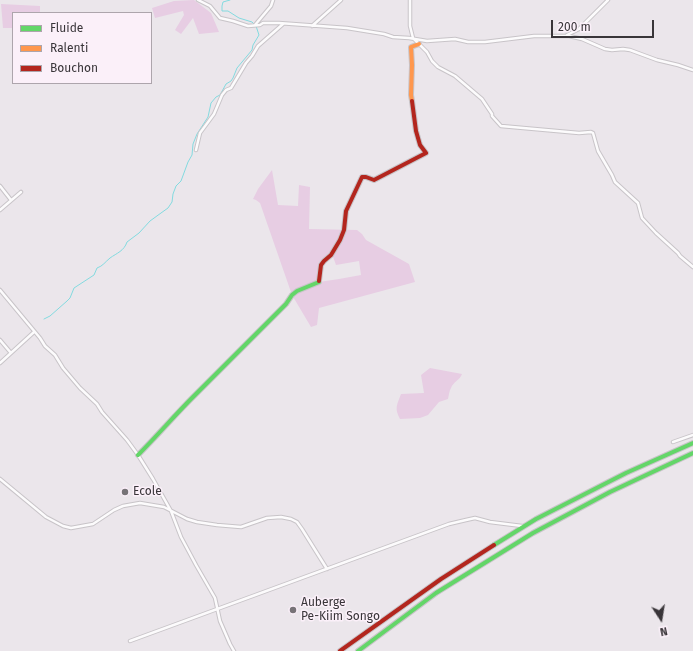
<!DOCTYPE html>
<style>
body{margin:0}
#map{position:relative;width:693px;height:651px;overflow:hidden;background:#ebe6eb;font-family:"Fira Sans",sans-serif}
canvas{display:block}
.legend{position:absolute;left:12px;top:12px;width:140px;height:72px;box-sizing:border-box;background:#fbf0f9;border:1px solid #ada5ac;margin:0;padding:5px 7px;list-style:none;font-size:12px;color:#393539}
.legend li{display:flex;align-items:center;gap:8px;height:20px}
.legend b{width:20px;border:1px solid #ada5ac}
.north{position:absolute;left:641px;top:599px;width:40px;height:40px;-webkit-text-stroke:3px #fbf0f9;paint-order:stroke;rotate:168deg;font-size:11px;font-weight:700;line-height:16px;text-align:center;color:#393539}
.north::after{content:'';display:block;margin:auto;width:14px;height:18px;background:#393539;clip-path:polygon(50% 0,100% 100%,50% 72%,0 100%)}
.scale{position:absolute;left:551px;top:20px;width:103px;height:18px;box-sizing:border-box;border:2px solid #393539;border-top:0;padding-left:5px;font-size:12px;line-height:14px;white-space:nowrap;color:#393539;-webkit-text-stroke:3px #fbf0f9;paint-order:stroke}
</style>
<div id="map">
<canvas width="693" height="651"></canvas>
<ul class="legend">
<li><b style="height:5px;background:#63d668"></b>Fluide</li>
<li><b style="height:5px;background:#ff974d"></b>Ralenti</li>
<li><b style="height:5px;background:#b3261e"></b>Bouchon</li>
</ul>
<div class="north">N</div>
<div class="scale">200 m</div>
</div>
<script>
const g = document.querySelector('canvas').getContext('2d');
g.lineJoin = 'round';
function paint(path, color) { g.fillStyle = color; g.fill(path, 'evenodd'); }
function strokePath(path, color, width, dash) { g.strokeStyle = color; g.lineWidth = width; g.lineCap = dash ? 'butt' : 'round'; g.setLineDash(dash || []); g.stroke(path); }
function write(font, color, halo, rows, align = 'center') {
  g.font = font + ' "Fira Sans",sans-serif'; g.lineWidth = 3; g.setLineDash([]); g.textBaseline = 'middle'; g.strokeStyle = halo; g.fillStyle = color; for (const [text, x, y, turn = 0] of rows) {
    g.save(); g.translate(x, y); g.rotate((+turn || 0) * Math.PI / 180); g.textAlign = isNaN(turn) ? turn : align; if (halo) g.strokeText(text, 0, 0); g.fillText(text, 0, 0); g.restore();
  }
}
const green = new Path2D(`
 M 194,0 L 211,13 L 219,32 L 199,34 L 193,18 L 181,34 L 175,30 L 184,15 L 183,11 L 155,18 L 152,8 L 174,1 Z
 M 1,4 L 40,6 L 40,13 L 13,13 L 13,28 L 3,28 Z
 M 272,170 L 278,205 L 298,206 L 299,185 L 310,187 L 309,229 L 357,230 L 362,234 L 366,240 L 409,264 L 415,282 L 319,308 L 317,325 L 311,327 L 292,295 L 260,203 L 256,200 L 253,199 L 258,189 ZM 332,254 L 336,265 L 359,261 L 361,275 L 339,279 L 319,282 L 322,263 Z
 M 430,368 L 462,374 C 460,380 453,382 451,388 C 449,391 449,395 448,399 L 439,402 L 428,415 L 420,418 L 400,419 C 394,408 397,405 401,394 L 424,393 L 421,375 Z`);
const stream = new Path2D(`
 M 230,0 L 223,2 L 222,6 L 222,11 L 228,11 L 239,18 L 252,22 L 254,24
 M 44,319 L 50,316 L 67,301 L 70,298 L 74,288 L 94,275 L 97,268 C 103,266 105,262 110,258 C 117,253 124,251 127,242 L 139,233 L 150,221 L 161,213 L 168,208 L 172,202 L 173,194 L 176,186 L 181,181 L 188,162 L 192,155 L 193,144 L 197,134 L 208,117 L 211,103 L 216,97 L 220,95 L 226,84 L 231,81 L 233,78 L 237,68 L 252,50 L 253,45 L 259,35 L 256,26`);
const street = new Path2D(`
 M 198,0 L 210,6 L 220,18 L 233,21 L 248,26 L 260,25 L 263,23 L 279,23 L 347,28 L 384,34 L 393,37 L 409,38 L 427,41 L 455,39 L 468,42 L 485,42 L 534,36 L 569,36 L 582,39 L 605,49 L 612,50 L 623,49 L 630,50 L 657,60 L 678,65 L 693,70
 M 410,0 L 410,26 L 413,38 L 427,52 L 432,61 L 438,67 L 455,76 L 482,99 L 492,114 L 492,116 L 501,126 L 579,133 L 591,132 L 593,133 L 598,151 L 612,175 L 615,182 L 638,203 L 642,218 L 656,233 L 678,253 L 680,256 L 693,267
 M 255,25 L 271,6 L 273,0
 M 312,26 L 341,0
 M 567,35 L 579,29 L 608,0
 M 196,150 L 200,133 L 214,114 L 222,95 L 226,90 L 231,88 L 246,63 L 252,56 L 258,46 L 283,24
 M 0,186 L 11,200
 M 0,210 L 21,192
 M 0,290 L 40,338 L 45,346 L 55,355 L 63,368 L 80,388 L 97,404 L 102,412 L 127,440 L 138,455 L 153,479 L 171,511 L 181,537 L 196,565 L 215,598 L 220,621 L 230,644 L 234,651
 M 0,340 L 11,353
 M 0,363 L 34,332
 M 673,442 L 693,435
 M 0,479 L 46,517 L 63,526 L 71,528 L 93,524 L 114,510 L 123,506 L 140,503 L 164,507 L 187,519 L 197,522 L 217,525 L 241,527 L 267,518 L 281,517 L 291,519 L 297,522 L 302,529 L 327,569
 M 130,641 L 449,524 L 466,520 L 475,518 L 490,522 L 522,526`);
const fast = new Path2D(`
 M 138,455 C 157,436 174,416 193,397 C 224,366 255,335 286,304 L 292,295 L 297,291 L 319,282 L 319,281
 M 494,545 L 536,519 L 626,473 L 693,443
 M 358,651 L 436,593 L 533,533 L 610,492 L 693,453`);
const slow = new Path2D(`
 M 412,101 L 411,95 L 412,65 L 411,47 L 419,44`);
const jam = new Path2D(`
 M 319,281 L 321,265 L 324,261 L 331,255 L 340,240 L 344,230 L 346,211 L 362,177 L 366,177 L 374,180 L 426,153 L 420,145 L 416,131 L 412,101
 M 340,651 L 441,579 L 494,545`);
const markers = [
 [125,492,4,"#777377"],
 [293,610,4,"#777377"]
];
const poiNames = [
 ["Ecole",133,492],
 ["Auberge",301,603],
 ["Pe-Kiim Songo",301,617]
];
paint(green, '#e7cde3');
strokePath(stream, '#83dadf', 1);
strokePath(street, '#c8c4c8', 4.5);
strokePath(fast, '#c8c4c8', 6);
strokePath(slow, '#c8c4c8', 6);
strokePath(jam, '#c8c4c8', 6);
strokePath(street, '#fcfbfc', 2.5);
strokePath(fast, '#63d668', 4);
strokePath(slow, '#ff974d', 4);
strokePath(jam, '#b3261e', 4);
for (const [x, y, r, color] of markers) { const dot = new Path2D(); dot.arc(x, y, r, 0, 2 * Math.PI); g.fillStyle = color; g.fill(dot); strokePath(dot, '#fbf0f9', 1.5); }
write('12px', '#393539', '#fbf0f9', poiNames, 'left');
</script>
